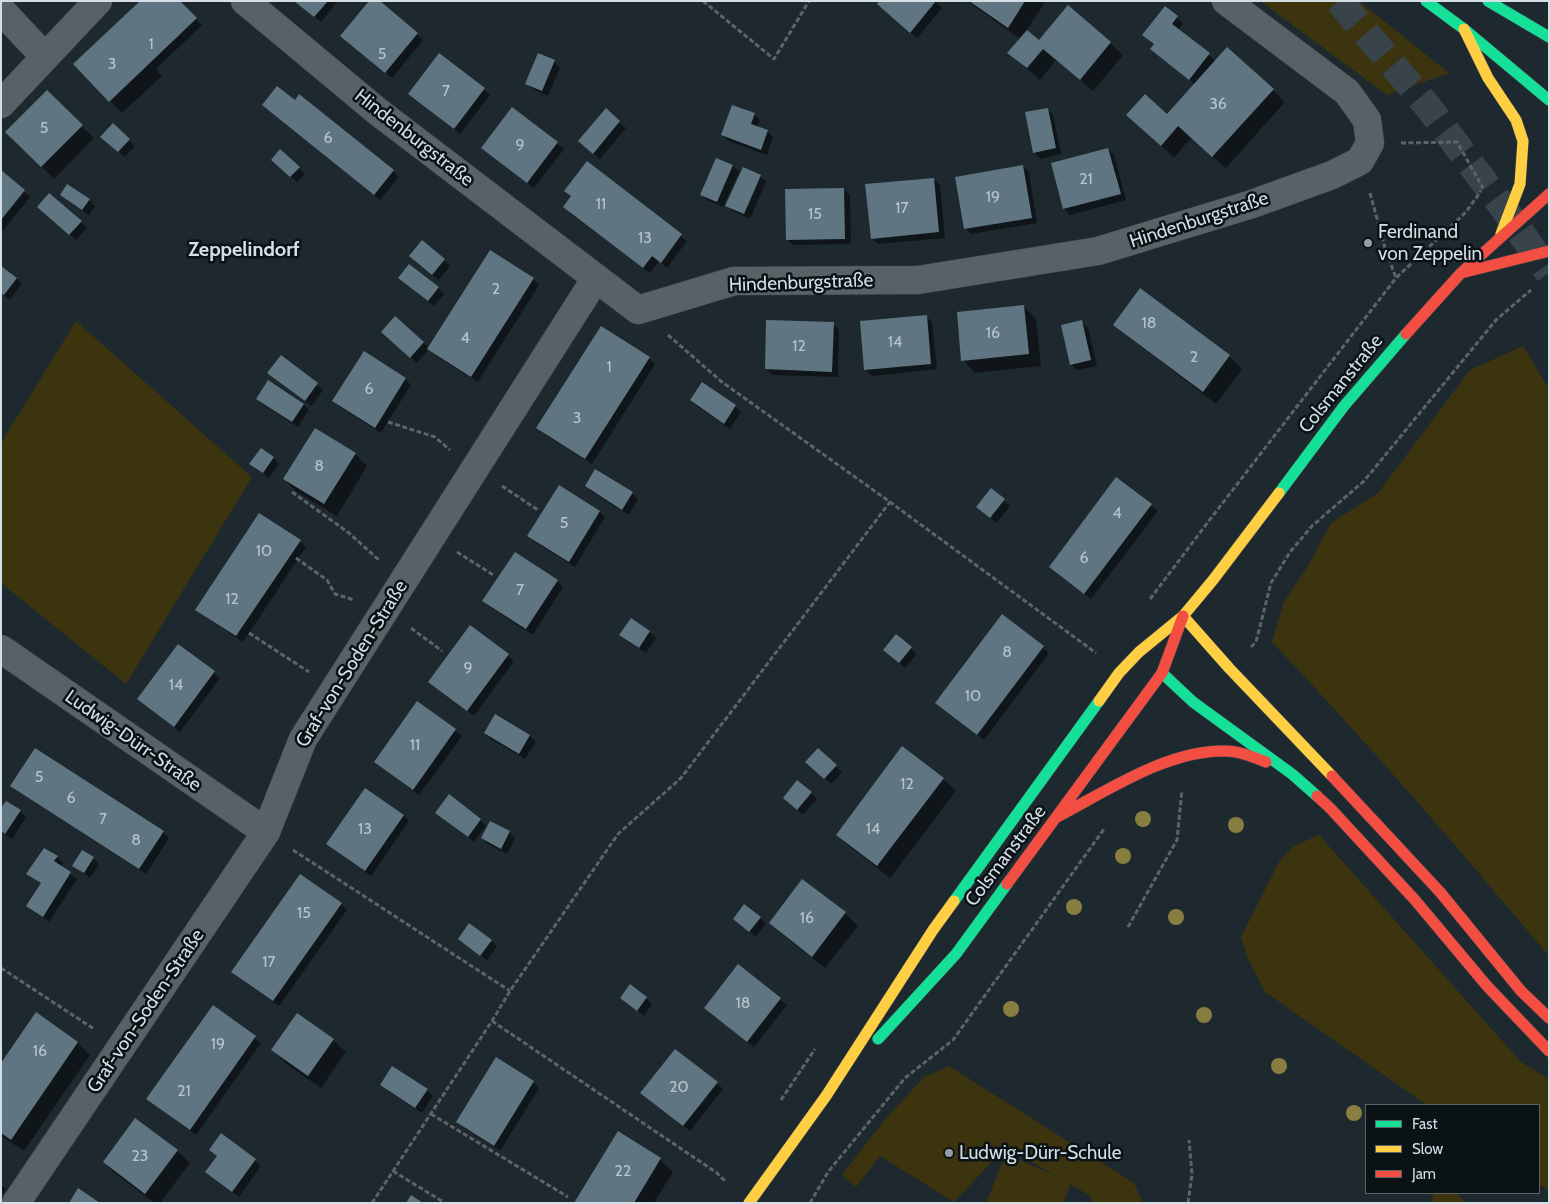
<!DOCTYPE html>
<meta charset="utf-8">
<style>
body{margin:0}
#map{position:relative;width:1550px;height:1204px;overflow:hidden;background:#1e292f;font-family:Cabin,sans-serif}
canvas{display:block}
.frame{position:absolute;inset:0;border:2px solid #d3dee5;pointer-events:none}
.legend{position:absolute;left:1365px;top:1104px;width:175px;height:90px;box-sizing:border-box;background:#0a1216;border:1px solid #5a6469;margin:0;padding:6px 9px;list-style:none;font-size:15px;color:#d3dee5}
.legend li{display:flex;align-items:center;gap:10px;height:25px}
.legend b{width:25px;border:1px solid #5a6469}
</style>
<div id="map">
<canvas width="1550" height="1204"></canvas>
<div class="frame"></div>
<ul class="legend">
<li><b style="height:6px;background:#16e098"></b>Fast</li>
<li><b style="height:6px;background:#ffcf43"></b>Slow</li>
<li><b style="height:6px;background:#f24e42"></b>Jam</li>
</ul>
</div>
<script>
const g = document.querySelector('canvas').getContext('2d');
g.lineJoin = 'round';
function paint(path, color) { g.fillStyle = color; g.fill(path, 'evenodd'); }
function strokePath(path, color, width, dash) { g.strokeStyle = color; g.lineWidth = width; g.lineCap = dash ? 'butt' : 'round'; g.setLineDash(dash || []); g.stroke(path); }
function write(font, color, halo, rows, align = 'center') {
  g.font = font + ' Cabin,sans-serif'; g.lineWidth = 5; g.setLineDash([]); g.textBaseline = 'middle'; g.strokeStyle = halo; g.fillStyle = color; for (const [text, x, y, turn = 0] of rows) {
    g.save(); g.translate(x, y); g.rotate((+turn || 0) * Math.PI / 180); g.textAlign = isNaN(turn) ? turn : align; if (halo) g.strokeText(text, 0, 0); g.fillText(text, 0, 0); g.restore();
  }
}
const green = new Path2D(`
 M 1260,1 L 1359,1 L 1449,73 L 1387,95 Z
 M 76,321 L 252,477 L 126,684 L 1,583 L 1,443 Z
 M 1523,346 L 1549,389 L 1549,956 C 1459,849 1368,743 1272,642 L 1284,602 L 1309,564 L 1331,523 L 1378,493 L 1470,370 Z
 M 1319,835 L 1521,1062 L 1549,1079 L 1549,1191 L 1539,1184 L 1539,1105 L 1427,1105 L 1265,992 L 1248,959 L 1241,937 L 1280,860 L 1294,846 Z
 M 949,1066 L 1134,1183 L 1143,1203 L 1090,1203 L 1092,1197 L 1070,1184 L 1064,1203 L 986,1203 L 1006,1154 L 1056,1176 L 1006,1147 L 954,1202 L 880,1156 L 856,1187 L 842,1175 L 882,1123 L 924,1077 Z
 M 1434,1193 L 1456,1193 L 1467,1203 L 1430,1203 Z`);
const shadow = new Path2D(`
 M 179,1 L 202,25 L 156,69 L 162,76 L 122,113 L 110,101 Z
 M 295,1 L 338,1 L 321,22 Z
 M 378,1 L 423,40 L 392,78 L 348,42 Z
 M 935,1 L 942,8 L 917,38 L 884,10 Z
 M 967,1 L 1046,1 L 1026,31 L 1039,42 L 1110,43 L 1123,55 L 1093,91 L 1056,60 L 1040,80 L 1009,53 L 1020,39 Z
 M 1165,8 L 1183,23 L 1178,30 L 1216,61 L 1273,90 L 1285,102 L 1226,168 L 1191,138 L 1174,158 L 1128,115 L 1167,116 L 1195,84 L 1158,55 L 1152,49 L 1155,45 L 1144,35 Z
 M 439,54 L 490,95 L 460,134 L 409,94 Z
 M 554,61 L 560,68 L 548,96 L 533,89 L 527,83 Z
 M 47,92 L 94,138 L 54,179 L 7,132 Z
 M 264,105 L 393,171 L 399,177 L 380,200 Z
 M 512,109 L 564,149 L 534,188 L 482,148 Z
 M 1047,109 L 1053,115 L 1061,154 L 1041,159 L 1034,153 Z
 M 606,110 L 626,128 L 600,159 L 586,147 Z
 M 754,114 L 760,120 L 757,128 L 767,131 L 773,137 L 767,155 L 728,141 L 722,135 Z
 M 113,125 L 135,146 L 125,157 L 108,143 Z
 M 1108,149 L 1114,155 L 1126,200 L 1070,215 L 1064,209 L 1052,164 Z
 M 717,159 L 733,166 L 739,172 L 723,207 L 707,200 L 701,194 Z
 M 587,163 L 687,241 L 667,268 L 659,261 L 650,273 L 570,213 L 572,197 L 566,191 Z
 M 278,166 L 299,168 L 305,174 L 297,182 Z
 M 1023,166 L 1029,172 L 1037,223 L 971,234 L 965,228 Z
 M 1,172 L 30,197 L 1,233 Z
 M 760,176 L 766,182 L 750,219 L 733,211 L 727,205 Z
 M 933,179 L 940,185 L 945,238 L 878,244 L 872,238 Z
 M 67,186 L 89,200 L 95,206 L 89,215 L 61,195 Z
 M 844,189 L 850,195 L 851,244 L 793,245 L 787,239 Z
 M 44,213 L 81,222 L 87,228 L 76,240 Z
 M 422,242 L 450,266 L 439,280 L 416,262 Z
 M 16,278 L 22,284 L 10,300 L 1,293 Z
 M 399,278 L 438,288 L 444,294 L 434,306 Z
 M 533,279 L 539,285 L 478,382 L 435,355 L 429,349 L 417,363 L 388,338 L 395,317 L 429,348 Z
 M 1140,290 L 1229,356 L 1242,369 L 1216,404 L 1120,330 Z
 M 1024,307 L 1036,319 L 1041,366 L 975,373 L 963,360 Z
 M 926,316 L 932,322 L 937,369 L 872,376 L 866,370 Z
 M 1082,322 L 1088,328 L 1097,366 L 1077,370 L 1071,364 Z
 M 833,324 L 839,330 L 838,377 L 772,375 L 766,369 Z
 M 281,357 L 323,390 L 312,406 L 275,379 Z
 M 649,358 L 655,364 L 592,464 L 544,434 L 538,428 Z
 M 405,379 L 411,385 L 381,433 L 340,407 L 334,401 Z
 M 702,384 L 735,406 L 741,412 L 730,429 L 697,406 L 691,400 Z
 M 258,399 L 303,404 L 309,410 L 298,427 L 264,405 Z
 M 355,454 L 367,466 L 337,516 L 297,492 L 284,479 Z
 M 273,458 L 279,464 L 269,478 L 251,464 Z
 M 1116,479 L 1158,511 L 1091,599 L 1056,573 Z
 M 586,486 L 632,493 L 638,499 L 629,515 L 592,492 Z
 M 991,490 L 1010,506 L 997,523 L 983,512 Z
 M 599,511 L 605,517 L 575,567 L 535,542 L 529,536 Z
 M 300,541 L 306,547 L 243,642 L 203,615 L 197,609 Z
 M 515,553 L 557,581 L 563,587 L 533,635 L 490,607 L 484,601 Z
 M 1002,616 L 1049,653 L 984,740 L 943,709 Z
 M 470,626 L 514,661 L 474,716 L 429,682 Z
 M 650,632 L 656,638 L 646,653 L 627,641 L 621,635 Z
 M 178,645 L 220,678 L 180,732 L 138,699 Z
 M 911,648 L 917,654 L 905,668 L 891,656 Z
 M 417,703 L 462,736 L 419,795 L 375,762 Z
 M 496,715 L 530,736 L 536,742 L 525,759 L 491,739 L 485,733 Z
 M 903,748 L 943,779 L 956,791 L 890,878 L 850,847 L 837,835 Z
 M 818,750 L 842,772 L 831,784 L 813,768 Z
 M 12,786 L 163,832 L 169,838 L 146,874 L 18,791 Z
 M 811,793 L 817,799 L 803,815 L 791,804 Z
 M 1,810 L 20,811 L 26,817 L 12,839 L 1,832 Z
 M 436,813 L 480,820 L 486,826 L 474,842 Z
 M 403,815 L 409,821 L 371,876 L 334,850 L 328,844 Z
 M 509,832 L 515,838 L 507,854 L 488,844 L 482,838 Z
 M 57,857 L 63,863 L 61,867 L 77,879 L 49,922 L 28,906 L 42,885 L 28,874 Z
 M 93,858 L 99,864 L 90,878 L 74,865 Z
 M 301,876 L 341,904 L 347,910 L 279,1006 L 239,978 L 233,972 Z
 M 802,881 L 845,913 L 858,926 L 825,968 L 783,935 L 770,923 Z
 M 760,918 L 766,924 L 756,937 L 741,925 Z
 M 491,940 L 497,946 L 487,961 L 465,944 Z
 M 738,966 L 787,1005 L 754,1047 L 712,1014 Z
 M 622,998 L 646,998 L 652,1004 L 644,1016 Z
 M 213,1007 L 261,1043 L 196,1135 L 147,1099 Z
 M 37,1014 L 78,1043 L 90,1055 L 24,1151 L 1,1136 L 1,1065 Z
 M 333,1040 L 346,1052 L 321,1088 L 285,1063 L 273,1050 Z
 M 496,1059 L 533,1082 L 539,1088 L 500,1151 L 464,1128 L 458,1122 Z
 M 717,1083 L 723,1089 L 690,1131 L 648,1098 Z
 M 382,1085 L 427,1090 L 433,1096 L 422,1113 L 388,1091 Z
 M 618,1133 L 660,1159 L 673,1172 L 654,1203 L 575,1203 Z
 M 177,1151 L 190,1163 L 160,1203 L 155,1203 L 117,1175 L 104,1162 Z
 M 255,1160 L 261,1166 L 239,1197 L 206,1172 Z
 M 1,1185 L 6,1189 L 1,1196 Z`);
const building = new Path2D(`
 M 140,1 L 180,1 L 197,18 L 109,102 L 73,64 Z
 M 294,1 L 328,1 L 314,17 Z
 M 369,1 L 380,1 L 418,33 L 385,73 L 340,36 Z
 M 879,1 L 936,1 L 910,33 L 877,4 Z
 M 969,1 L 1025,1 L 1008,28 Z
 M 1068,5 L 1111,42 L 1080,80 L 1043,49 L 1027,68 L 1007,53 L 1027,30 L 1039,40 Z
 M 1165,6 L 1178,16 L 1172,24 L 1210,53 L 1189,80 L 1150,49 L 1154,44 L 1142,35 Z
 M 1227,47 L 1274,89 L 1212,157 L 1178,126 L 1161,146 L 1126,115 L 1145,94 L 1167,114 Z
 M 439,53 L 485,88 L 454,129 L 408,94 Z
 M 538,53 L 555,60 L 542,91 L 525,84 Z
 M 277,86 L 295,100 L 299,94 L 394,170 L 374,195 L 262,105 Z
 M 47,90 L 83,125 L 41,167 L 5,132 Z
 M 732,105 L 755,113 L 751,124 L 768,130 L 761,150 L 721,135 Z
 M 512,107 L 558,142 L 527,183 L 481,148 Z
 M 606,108 L 620,121 L 593,154 L 578,141 Z
 M 1048,108 L 1056,148 L 1033,153 L 1025,112 Z
 M 113,123 L 130,139 L 118,152 L 100,137 Z
 M 1108,148 L 1121,194 L 1063,209 L 1051,163 Z
 M 280,149 L 300,167 L 290,177 L 271,160 Z
 M 716,158 L 733,165 L 717,202 L 700,195 Z
 M 587,161 L 682,234 L 661,263 L 652,256 L 643,268 L 563,207 L 571,196 L 564,191 Z
 M 1023,165 L 1032,218 L 964,229 L 955,177 Z
 M 743,167 L 761,175 L 744,214 L 725,206 Z
 M 1,170 L 25,190 L 1,220 Z
 M 934,178 L 939,232 L 871,239 L 865,184 Z
 M 67,184 L 90,199 L 82,210 L 60,195 Z
 M 844,188 L 845,239 L 786,240 L 785,189 Z
 M 49,193 L 82,221 L 69,235 L 37,207 Z
 M 422,240 L 445,259 L 432,275 L 409,256 Z
 M 490,250 L 534,278 L 471,377 L 427,349 Z
 M 409,264 L 439,287 L 428,301 L 398,278 Z
 M 1,266 L 17,278 L 4,295 L 1,293 Z
 M 1140,288 L 1230,355 L 1203,392 L 1113,325 Z
 M 1024,305 L 1029,354 L 961,361 L 957,312 Z
 M 927,315 L 931,364 L 864,370 L 860,321 Z
 M 395,316 L 424,342 L 410,358 L 381,332 Z
 M 766,320 L 834,322 L 832,372 L 765,369 Z
 M 1082,320 L 1091,360 L 1070,365 L 1061,325 Z
 M 601,326 L 650,357 L 585,459 L 536,428 Z
 M 364,351 L 406,378 L 375,428 L 332,401 Z
 M 281,355 L 318,383 L 305,401 L 267,373 Z
 M 268,380 L 304,404 L 292,422 L 256,399 Z
 M 702,382 L 736,405 L 724,424 L 690,400 Z
 M 315,428 L 356,453 L 324,504 L 283,479 Z
 M 261,448 L 274,457 L 263,473 L 249,464 Z
 M 595,469 L 633,492 L 622,510 L 585,486 Z
 M 1116,477 L 1152,504 L 1084,594 L 1049,567 Z
 M 559,485 L 600,511 L 569,562 L 527,536 Z
 M 991,488 L 1005,499 L 990,518 L 976,507 Z
 M 259,513 L 301,540 L 236,636 L 195,610 Z
 M 515,552 L 558,580 L 526,629 L 482,601 Z
 M 1002,614 L 1044,646 L 977,735 L 935,703 Z
 M 631,618 L 650,631 L 639,648 L 619,635 Z
 M 470,625 L 509,654 L 467,711 L 428,682 Z
 M 896,634 L 912,647 L 899,663 L 883,650 Z
 M 178,644 L 215,671 L 174,727 L 137,699 Z
 M 417,701 L 456,729 L 413,790 L 374,762 Z
 M 495,714 L 530,735 L 519,754 L 484,733 Z
 M 902,746 L 944,778 L 877,866 L 836,835 Z
 M 35,748 L 164,831 L 139,869 L 10,786 Z
 M 818,748 L 837,765 L 824,779 L 805,762 Z
 M 797,780 L 812,792 L 797,810 L 783,798 Z
 M 365,788 L 404,815 L 365,871 L 326,844 Z
 M 449,794 L 481,819 L 468,837 L 435,813 Z
 M 6,801 L 21,810 L 5,834 L 1,831 L 1,808 Z
 M 490,821 L 510,831 L 501,849 L 481,838 Z
 M 44,848 L 58,856 L 54,861 L 71,872 L 43,917 L 26,906 L 41,883 L 26,874 Z
 M 82,850 L 94,857 L 84,873 L 72,866 Z
 M 300,874 L 342,903 L 273,1001 L 231,972 Z
 M 802,879 L 846,912 L 812,957 L 769,923 Z
 M 744,904 L 761,917 L 749,932 L 733,919 Z
 M 469,923 L 492,940 L 480,956 L 458,939 Z
 M 738,964 L 781,998 L 747,1042 L 704,1008 Z
 M 630,984 L 647,997 L 637,1011 L 620,998 Z
 M 213,1005 L 256,1036 L 190,1130 L 146,1099 Z
 M 36,1012 L 78,1042 L 11,1140 L 1,1133 L 1,1063 Z
 M 297,1013 L 334,1039 L 308,1076 L 271,1050 Z
 M 675,1049 L 718,1082 L 683,1126 L 640,1093 Z
 M 496,1057 L 534,1081 L 494,1146 L 456,1122 Z
 M 392,1066 L 428,1089 L 415,1108 L 380,1085 Z
 M 135,1118 L 178,1150 L 145,1194 L 103,1162 Z
 M 618,1131 L 661,1158 L 634,1203 L 574,1203 Z
 M 221,1133 L 256,1159 L 232,1192 L 205,1172 L 217,1156 L 209,1150 Z
 M 78,1188 L 100,1203 L 69,1203 Z
 M 411,1195 L 423,1203 L 406,1203 Z`);
const primaryTunnel = new Path2D(`
 M 1339,1 L 1429,108 L 1505,210 L 1549,273`);
const path = new Path2D(`
 M 703,1 L 774,59 L 809,1
 M 1401,143 L 1457,142 L 1483,188
 M 1370,193 L 1385,248 L 1396,278
 M 668,335 L 722,382 L 890,502 L 1096,653
 M 388,422 L 435,437 L 450,450
 M 502,486 L 538,510
 M 292,492 L 349,533 L 380,561
 M 457,552 L 495,576
 M 296,558 L 327,580 L 335,594 L 354,600
 M 1150,599 L 1208,522 L 1396,278 L 1466,212 L 1481,191
 M 411,628 L 442,651
 M 249,633 L 309,672
 M 1251,647 L 1256,642 L 1271,583 L 1290,552 L 1312,526 L 1364,481 L 1496,320 L 1531,290
 M 293,850 L 510,991
 M 1128,927 L 1177,840 L 1182,790
 M 1,968 L 94,1029
 M 492,1021 L 717,1173 L 726,1182
 M 781,1100 L 815,1049
 M 431,1114 L 568,1197
 M 393,1171 L 445,1203
 M 372,1203 L 492,1021 L 510,991 L 618,834 L 681,778 L 890,502
 M 810,1203 L 828,1172 L 905,1078 L 953,1040 L 1104,829
 M 1188,1203 L 1192,1174 L 1189,1140`);
const street = new Path2D(`
 M 245,1 L 377,111 L 638,310 L 734,281 L 918,280 L 1098,251 L 1252,204 L 1332,175 L 1360,161 L 1370,143 L 1367,120 L 1347,92 L 1226,1
 M 1,10 L 45,57
 M 1,104 L 98,1
 M 1,649 L 266,832
 M 16,1203 L 266,832 L 303,739 L 596,278`);
const fast = new Path2D(`
 M 1426,1 L 1464,29 L 1549,100
 M 1488,1 L 1549,37
 M 1279,493 L 1344,406 L 1406,334
 M 1162,673 L 1193,702 L 1292,774 L 1317,796
 M 954,901 L 1099,701
 M 878,1039 L 956,954 L 1007,884`);
const slow = new Path2D(`
 M 1464,29 L 1488,78 L 1516,120 L 1523,141 L 1520,184 L 1501,234
 M 1183,616 L 1229,668 L 1332,776
 M 1099,701 L 1119,673 L 1139,652 L 1183,616 L 1213,580 L 1279,493
 M 749,1203 L 826,1096 L 933,930 L 954,901`);
const jam = new Path2D(`
 M 1465,272 L 1549,251
 M 1406,334 L 1461,273 L 1549,194
 M 1332,776 L 1440,892 L 1521,991 L 1549,1018
 M 1317,796 L 1330,808 L 1415,900 L 1487,986 L 1549,1051
 M 1057,817 C 1107,791 1167,750 1225,751 C 1239,751 1253,757 1266,762
 M 1007,884 L 1162,673 L 1183,616`);
const trees = [
 [1143,819],
 [1236,825],
 [1123,856],
 [1074,907],
 [1176,917],
 [1011,1009],
 [1204,1015],
 [1279,1066],
 [1354,1113]
];
const markers = [
 [1368,243,5,"#949fa5"],
 [949,1153,5,"#949fa5"]
];
const numberNames = [
 ["1",151,44],
 ["5",382,54],
 ["3",112,64],
 ["7",446,91],
 ["36",1218,104],
 ["5",44,128],
 ["6",328,138],
 ["9",520,145],
 ["21",1086,179],
 ["19",993,197],
 ["11",601,204],
 ["17",902,208],
 ["15",815,214],
 ["13",645,238],
 ["2",496,289],
 ["18",1149,323],
 ["16",993,333],
 ["4",465,338],
 ["14",895,342],
 ["12",799,346],
 ["2",1194,357],
 ["1",609,367],
 ["6",369,389],
 ["3",577,418],
 ["8",319,466],
 ["4",1117,513],
 ["5",564,523],
 ["10",264,551],
 ["6",1084,558],
 ["7",520,590],
 ["12",232,599],
 ["8",1007,652],
 ["9",468,668],
 ["14",176,685],
 ["10",973,696],
 ["11",415,745],
 ["5",39,777],
 ["12",907,784],
 ["6",71,798],
 ["7",103,819],
 ["13",365,829],
 ["14",873,829],
 ["8",136,840],
 ["15",304,913],
 ["16",807,918],
 ["17",269,962],
 ["18",743,1003],
 ["19",218,1044],
 ["16",40,1051],
 ["20",679,1087],
 ["21",184,1091],
 ["23",140,1156],
 ["22",623,1171]
];
const streetNames = [
 ["Hindenburgstraße",414,138,38],
 ["Hindenburgstraße",1199,220,-18],
 ["Hindenburgstraße",801,283,-2],
 ["Colsmanstraße",1341,384,-51],
 ["Graf-von-Soden-Straße",352,664,-58],
 ["Ludwig-Dürr-Straße",133,741,35],
 ["Colsmanstraße",1006,856,-53],
 ["Graf-von-Soden-Straße",146,1011,-56]
];
const poiNames = [
 ["Ferdinand",1378,232],
 ["von Zeppelin",1378,254],
 ["Ludwig-Dürr-Schule",959,1153]
];
const neighbourhoodNames = [
 ["Zeppelindorf",244,250]
];
paint(green, '#3b340e');
paint(shadow, '#0007');
paint(building, '#5f7581');
strokePath(primaryTunnel, '#39444a', 28, [28, 14]);
strokePath(street, '#3e464b', 29);
strokePath(fast, '#3e464b', 12);
strokePath(slow, '#3e464b', 12);
strokePath(jam, '#3e464b', 12);
strokePath(path, '#5d6468', 3, [5, 2.5]);
strokePath(street, '#5a6166', 28);
strokePath(fast, '#16e098', 11);
strokePath(slow, '#ffcf43', 11);
strokePath(jam, '#f24e42', 11);
g.fillStyle = '#887e40';
for (const [x, y] of trees) { g.beginPath(); g.arc(x, y, 8, 0, 2 * Math.PI); g.fill(); }
for (const [x, y, r, color] of markers) { const dot = new Path2D(); dot.arc(x, y, r, 0, 2 * Math.PI); g.fillStyle = color; g.fill(dot); strokePath(dot, '#0a1216', 2); }
write('16px', '#b6c4cc', null, numberNames);
write('19px', '#d3dee5', '#0a1216', streetNames);
write('19px', '#d3dee5', '#0a1216', poiNames, 'left');
write('bold 20px', '#d3dee5', '#0a1216', neighbourhoodNames);
</script>
